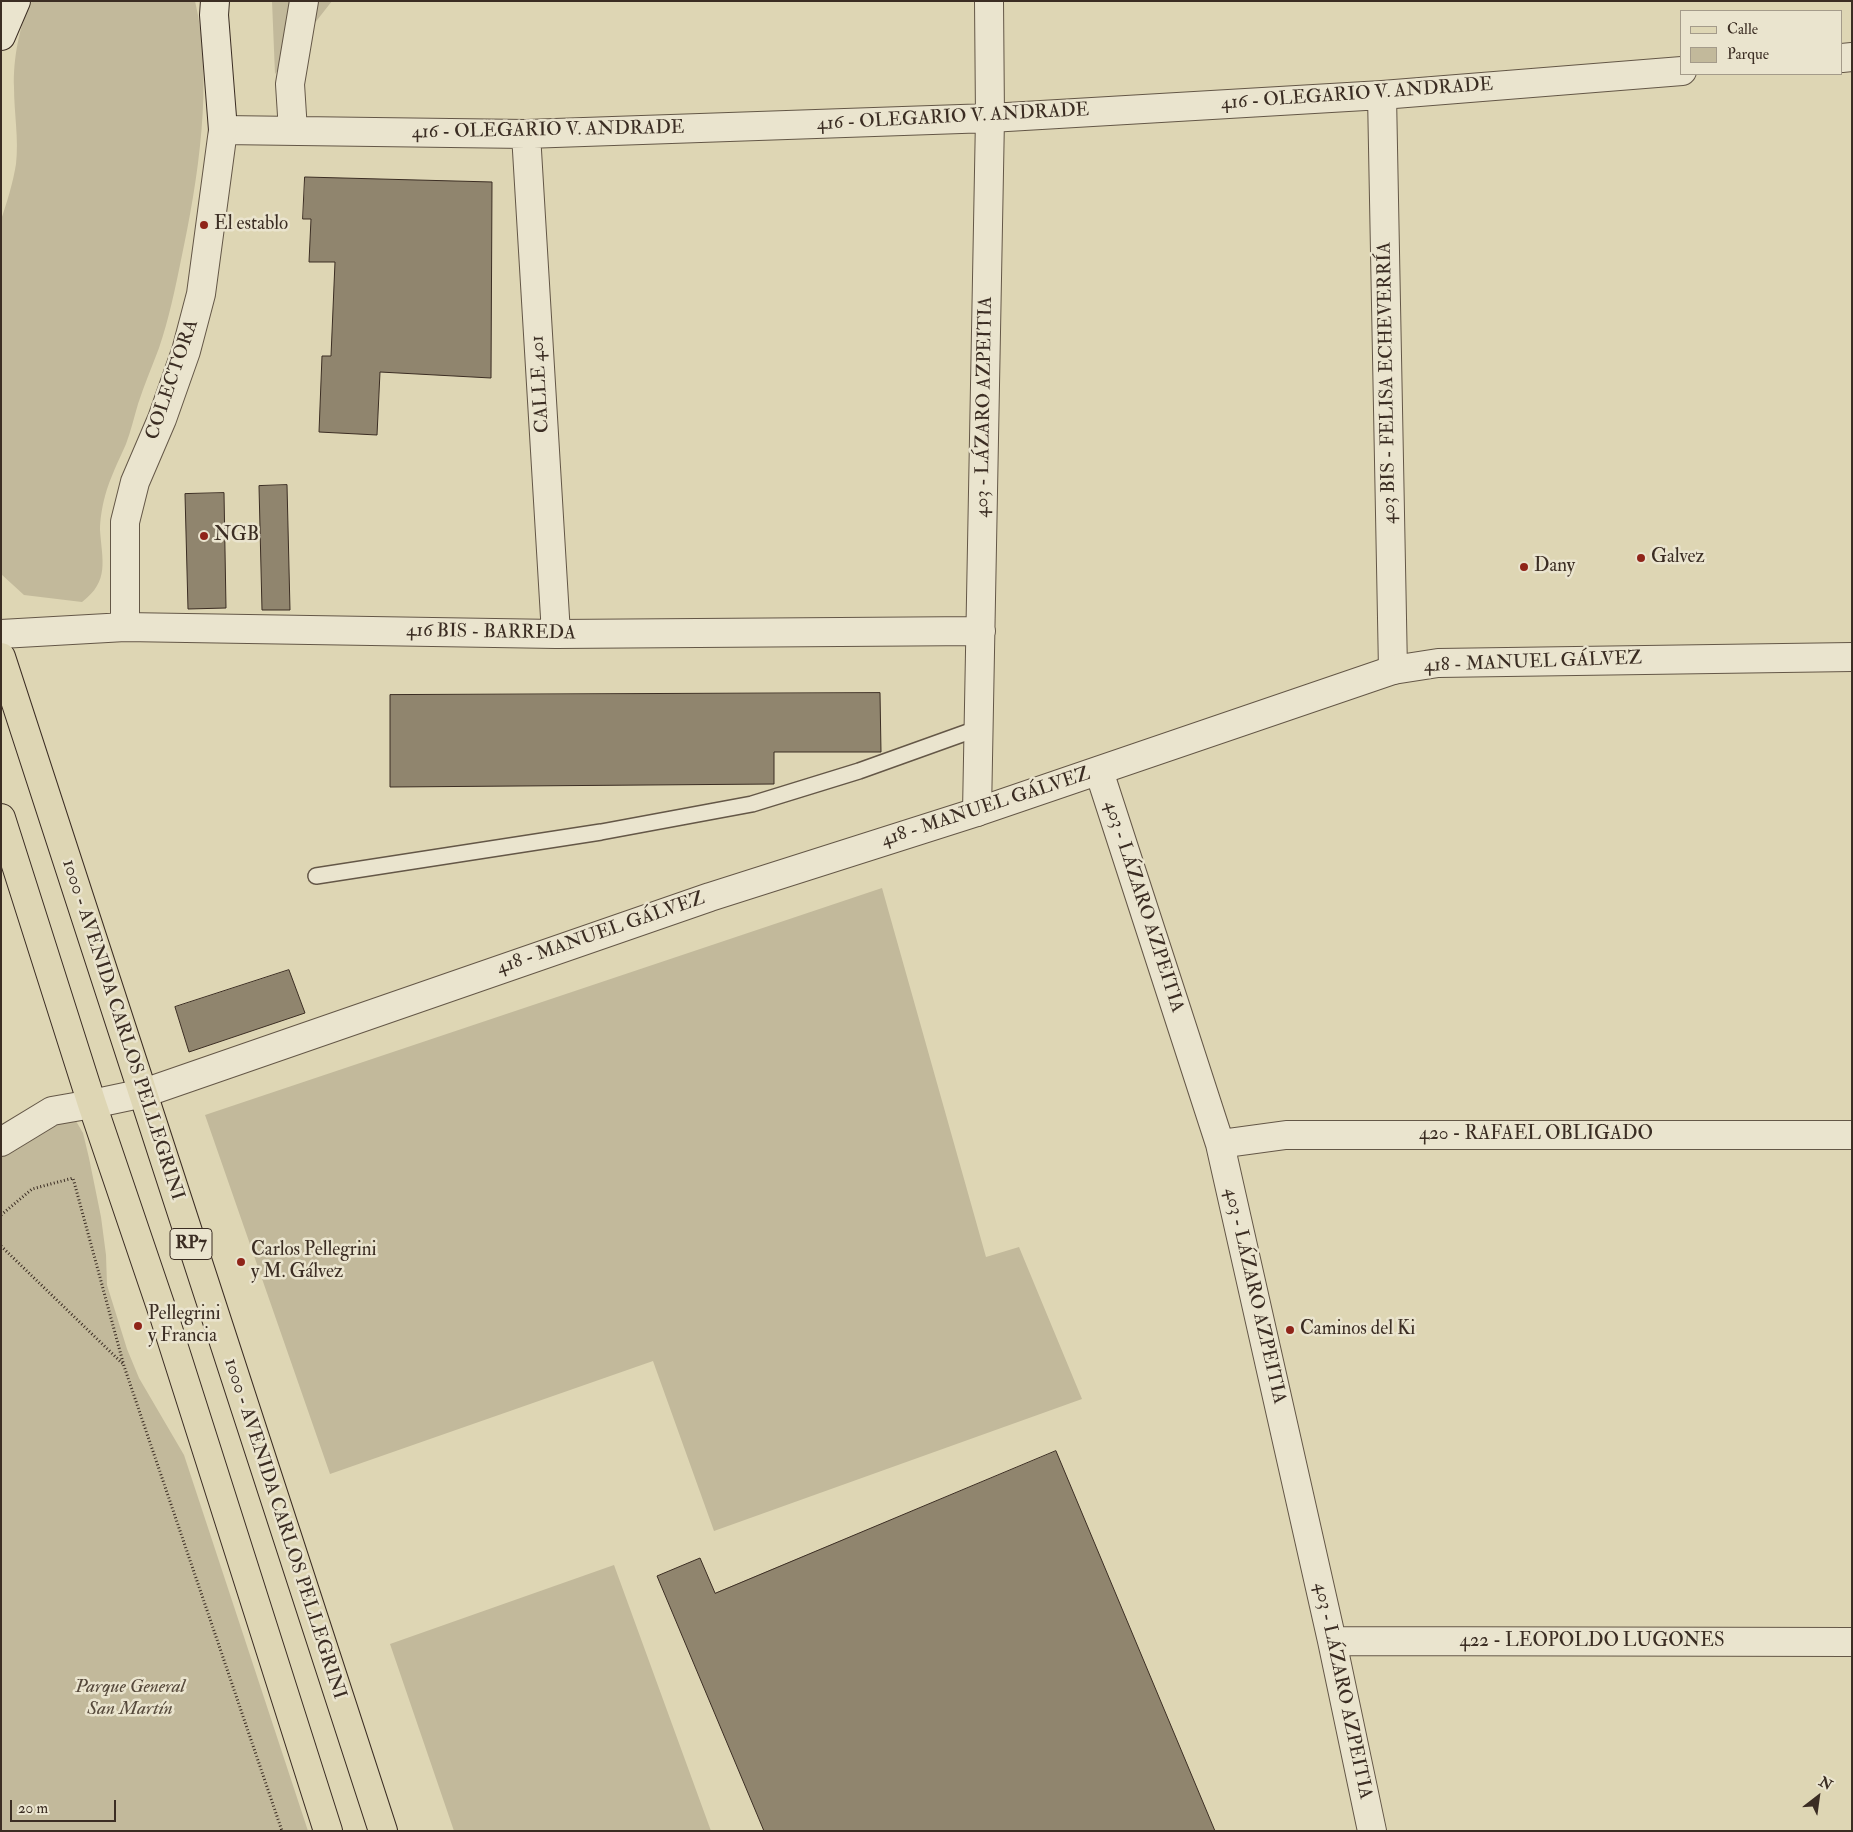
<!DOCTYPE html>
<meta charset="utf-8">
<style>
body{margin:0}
#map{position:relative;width:1853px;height:1832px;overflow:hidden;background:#ded6b4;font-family:"IM FELL Double Pica",serif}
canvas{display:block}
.frame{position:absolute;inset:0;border:2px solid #3b2d23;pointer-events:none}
.legend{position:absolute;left:1680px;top:10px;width:162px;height:65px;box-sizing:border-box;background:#eae4ce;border:1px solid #a49b8a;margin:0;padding:6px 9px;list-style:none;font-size:15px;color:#3b2d23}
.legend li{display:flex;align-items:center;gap:10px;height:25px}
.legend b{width:25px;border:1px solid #a49b8a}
.north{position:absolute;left:1793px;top:1772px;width:50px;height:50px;-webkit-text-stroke:4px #eae4ce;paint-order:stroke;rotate:30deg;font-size:14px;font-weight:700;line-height:20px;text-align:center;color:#3b2d23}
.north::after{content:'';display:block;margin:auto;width:18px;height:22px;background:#3b2d23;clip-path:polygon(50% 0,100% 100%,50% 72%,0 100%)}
.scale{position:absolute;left:10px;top:1800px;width:106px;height:22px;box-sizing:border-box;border:2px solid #3b2d23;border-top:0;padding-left:6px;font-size:15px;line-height:18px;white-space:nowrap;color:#3b2d23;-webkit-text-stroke:4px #eae4ce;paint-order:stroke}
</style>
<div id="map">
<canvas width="1853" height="1832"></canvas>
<div class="frame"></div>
<ul class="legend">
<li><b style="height:6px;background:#ded6b4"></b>Calle</li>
<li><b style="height:14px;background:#c2b99b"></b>Parque</li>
</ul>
<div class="north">N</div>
<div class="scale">20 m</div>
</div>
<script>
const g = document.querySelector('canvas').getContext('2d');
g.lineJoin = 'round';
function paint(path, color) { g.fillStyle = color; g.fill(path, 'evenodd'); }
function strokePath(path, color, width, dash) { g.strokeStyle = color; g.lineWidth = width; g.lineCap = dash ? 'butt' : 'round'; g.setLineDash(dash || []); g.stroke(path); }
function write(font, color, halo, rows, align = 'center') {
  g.font = font + ' "IM FELL Double Pica",serif'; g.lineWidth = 5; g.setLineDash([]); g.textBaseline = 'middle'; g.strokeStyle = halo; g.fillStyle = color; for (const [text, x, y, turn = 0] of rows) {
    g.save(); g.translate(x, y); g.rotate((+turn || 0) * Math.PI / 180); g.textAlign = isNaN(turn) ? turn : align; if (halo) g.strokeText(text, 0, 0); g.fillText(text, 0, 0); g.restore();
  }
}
const green = new Path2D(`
 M 32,1 L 195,1 C 214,80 198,181 181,260 C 175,289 169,319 159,348 C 152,367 144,385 138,404 C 134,417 131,431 126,444 C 118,462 110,478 105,496 C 102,507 100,520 100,530 C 102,560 110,581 82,602 L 24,595 L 1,574 L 1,220 C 7,202 13,183 16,164 C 19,139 14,113 14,87 C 13,61 19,24 32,1 Z
 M 272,1 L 332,1 L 275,74 Z
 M 882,888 L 986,1257 L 1019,1247 L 1082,1399 L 714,1531 L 653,1361 L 330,1474 L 205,1115 Z
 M 68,1116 L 76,1121 L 83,1133 L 89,1158 L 101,1217 L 106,1255 L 107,1285 L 127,1349 L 139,1378 L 184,1455 L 308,1831 L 1,1831 L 1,1156 L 36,1127 Z
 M 614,1565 L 711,1831 L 454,1831 L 390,1644 Z`);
const building = new Path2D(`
 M 305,177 L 492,182 L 491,378 L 380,372 L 377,435 L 319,432 L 322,356 L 331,356 L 335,262 L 309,262 L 311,219 L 303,219 Z
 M 287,485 L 290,610 L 262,610 L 259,486 Z
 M 224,493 L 226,608 L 188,609 L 185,494 Z
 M 880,693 L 881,752 L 774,752 L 774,784 L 390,787 L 390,695 Z
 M 289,970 L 305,1013 L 189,1052 L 175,1007 Z
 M 1056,1451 L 1215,1831 L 764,1831 L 657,1576 L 700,1558 L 715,1593 Z`);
const path = new Path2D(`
 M 1,1215 L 32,1189 L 73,1178 L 124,1366 L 282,1831
 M 1,1246 L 124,1365`);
const service = new Path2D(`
 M 316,876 L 601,832 L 752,804 L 859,771 L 979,728`);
const minor = new Path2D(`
 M 1842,58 L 1852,57
 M 1382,95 L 1393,670
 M 293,131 L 290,84 L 304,1
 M 526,134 L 556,634
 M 125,627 L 125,522 L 135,482 L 162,419 L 186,351 L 201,294 L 223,130 L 526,134 L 990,118 L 1382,95 L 1682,71
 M 1,634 L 125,627 L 556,634 L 981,631
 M 1099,771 L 1220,1144 L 1332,1641 L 1372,1831
 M 977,812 L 990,118 L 989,1
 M 1,1142 L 52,1111 L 92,1104
 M 1220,1144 L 1286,1135 L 1852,1135
 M 1332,1641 L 1852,1642`);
const tertiary = new Path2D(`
 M 92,1104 L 144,1093 L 710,897 L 977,812 L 1393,670 L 1438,663 L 1852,657`);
const secondary = new Path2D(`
 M 215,1 L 214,15 L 223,130
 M 1,36 L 16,1`);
const primary = new Path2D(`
 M 1,657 L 383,1831
 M 1,818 L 92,1104 L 164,1316 L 328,1831`);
const markers = [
 [204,225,5,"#8f2418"],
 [204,536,5,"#8f2418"],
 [1641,558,5,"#8f2418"],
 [1524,567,5,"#8f2418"],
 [241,1262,5,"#8f2418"],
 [138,1326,5,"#8f2418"],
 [1290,1330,5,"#8f2418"]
];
const shields = [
 [191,1244,42]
];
const shieldNames = [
 ["RP7",191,1244]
];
const streetNames = [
 ["416 - OLEGARIO V. ANDRADE",1357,95,-4],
 ["416 - OLEGARIO V. ANDRADE",953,118,-3],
 ["416 - OLEGARIO V. ANDRADE",548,131,-1],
 ["COLECTORA",173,380,-71],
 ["403 BIS - FELISA ECHEVERRÍA",1388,383,-91],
 ["CALLE 401",541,384,-93],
 ["403 - LÁZARO AZPEITIA",985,407,-89],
 ["416 BIS - BARREDA",491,633,1],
 ["418 - MANUEL GÁLVEZ",1533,663,-2],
 ["418 - MANUEL GÁLVEZ",986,808,-18],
 ["403 - LÁZARO AZPEITIA",1143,907,72],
 ["418 - MANUEL GÁLVEZ",601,934,-19],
 ["1000 - AVENIDA CARLOS PELLEGRINI",122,1030,72],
 ["420 - RAFAEL OBLIGADO",1536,1135],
 ["403 - LÁZARO AZPEITIA",1254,1296,77],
 ["1000 - AVENIDA CARLOS PELLEGRINI",284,1529,72],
 ["422 - LEOPOLDO LUGONES",1592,1642],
 ["403 - LÁZARO AZPEITIA",1342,1691,78]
];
const poiNames = [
 ["El establo",214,225],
 ["NGB",214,536],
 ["Galvez",1651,558],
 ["Dany",1534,567],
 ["Carlos Pellegrini",251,1251],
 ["y M. Gálvez",251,1273],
 ["Pellegrini",148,1315],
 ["y Francia",148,1337],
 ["Caminos del Ki",1300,1330]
];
const parkNames = [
 ["Parque General",130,1688],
 ["San Martín",130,1710]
];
paint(green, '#c2b99b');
paint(building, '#90856e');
strokePath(building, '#3b2d23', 1);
strokePath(service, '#645747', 18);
strokePath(minor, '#645747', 30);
strokePath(tertiary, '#645747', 30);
strokePath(secondary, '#3b2d23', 30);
strokePath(primary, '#3b2d23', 30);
strokePath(path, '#3b2d23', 3, [1, 2.5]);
strokePath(service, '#eae4ce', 15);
strokePath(minor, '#eae4ce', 28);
strokePath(tertiary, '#eae4ce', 28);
strokePath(secondary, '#eae4ce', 28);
strokePath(primary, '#ded6b4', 28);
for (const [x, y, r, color] of markers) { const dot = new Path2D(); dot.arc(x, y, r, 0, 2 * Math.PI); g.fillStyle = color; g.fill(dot); strokePath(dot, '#eae4ce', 2); }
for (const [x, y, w] of shields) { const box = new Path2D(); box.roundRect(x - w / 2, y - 15.5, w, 31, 4); g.fillStyle = '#eae4ce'; g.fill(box); strokePath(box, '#3b2d23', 1); }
write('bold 18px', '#3b2d23', null, shieldNames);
write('19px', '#3b2d23', '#eae4ce', streetNames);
write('19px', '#3b2d23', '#eae4ce', poiNames, 'left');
write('italic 19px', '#56493b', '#eae4ce', parkNames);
</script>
